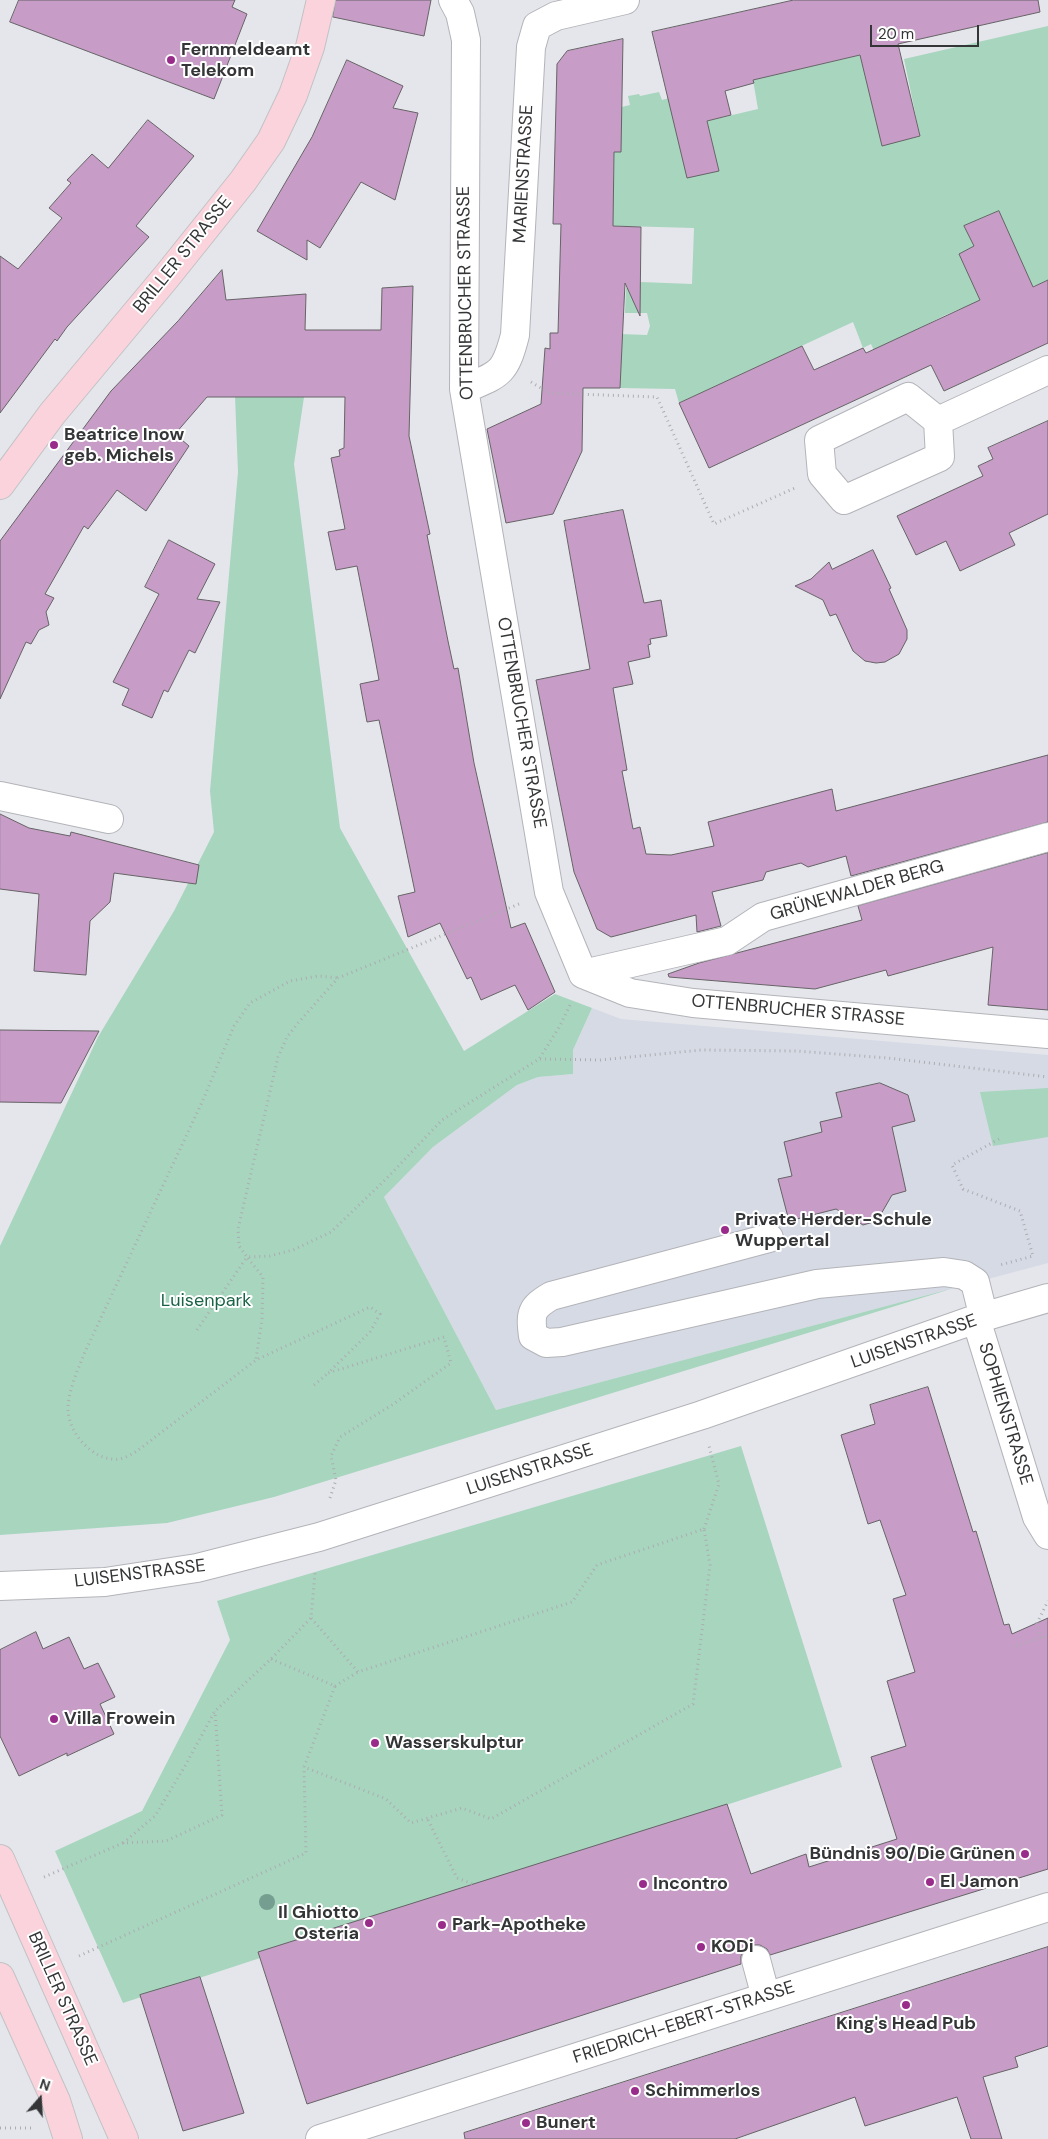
<!DOCTYPE html>
<meta charset="utf-8">
<style>
body{margin:0}
#map{position:relative;width:1048px;height:2139px;overflow:hidden;background:#e5e6eb;font-family:"DM Sans",sans-serif}
canvas{display:block}
.north{position:absolute;left:15px;top:2074px;width:50px;height:50px;-webkit-text-stroke:4px #fff;paint-order:stroke;rotate:19deg;font-size:14px;font-weight:700;line-height:20px;text-align:center;color:#343537}
.north::after{content:'';display:block;margin:auto;width:18px;height:22px;background:#343537;clip-path:polygon(50% 0,100% 100%,50% 72%,0 100%)}
.scale{position:absolute;left:870px;top:25px;width:109px;height:22px;box-sizing:border-box;border:2px solid #343537;border-top:0;padding-left:6px;font-size:15px;line-height:18px;white-space:nowrap;color:#343537;-webkit-text-stroke:4px #fff;paint-order:stroke}
</style>
<div id="map">
<canvas width="1048" height="2139"></canvas>
<div class="north">N</div>
<div class="scale">20 m</div>
</div>
<script>
const g = document.querySelector('canvas').getContext('2d');
g.lineJoin = 'round';
function paint(path, color) { g.fillStyle = color; g.fill(path, 'evenodd'); }
function strokePath(path, color, width, dash) { g.strokeStyle = color; g.lineWidth = width; g.lineCap = dash ? 'butt' : 'round'; g.setLineDash(dash || []); g.stroke(path); }
function write(font, color, halo, rows, align = 'center') {
  g.font = font + ' "DM Sans",sans-serif'; g.lineWidth = 4; g.setLineDash([]); g.textBaseline = 'middle'; g.strokeStyle = halo; g.fillStyle = color; for (const [text, x, y, turn = 0] of rows) {
    g.save(); g.translate(x, y); g.rotate((+turn || 0) * Math.PI / 180); g.textAlign = isNaN(turn) ? turn : align; if (halo) g.strokeText(text, 0, 0); g.fillText(text, 0, 0); g.restore();
  }
}
const built = new Path2D(`
 M 592,1008 L 621,1019 L 1048,1055 L 1048,1263 L 496,1410 L 384,1197 L 433,1147 L 517,1085 L 538,1077 L 573,1074 L 573,1050 Z`);
const green = new Path2D(`
 M 1048,26 L 1048,280 C 1023,292 997,296 971,305 C 937,316 906,336 876,355 L 871,344 L 863,348 L 853,322 L 679,403 L 675,389 L 620,388 L 620,334 L 647,335 L 650,326 L 647,313 L 625,313 L 626,288 L 639,289 L 640,282 L 692,284 L 694,228 L 587,225 L 614,180 L 614,152 L 621,152 L 621,129 L 601,112 L 630,105 L 628,96 L 639,94 L 640,96 L 659,92 L 662,100 L 684,94 L 672,114 L 719,171 L 707,121 L 758,109 L 753,80 L 882,50 L 902,61 L 864,71 L 882,145 L 920,136 L 904,59 Z
 M 235,396 L 304,397 L 294,464 L 340,828 L 464,1051 L 555,994 L 592,1008 L 573,1050 L 573,1074 L 538,1077 L 517,1085 L 433,1147 L 384,1197 L 496,1410 L 954,1288 L 274,1497 L 167,1523 L 0,1535 L 0,1246 L 98,1037 L 174,911 L 214,832 L 210,791 L 238,472 Z
 M 1048,1088 L 1048,1137 L 993,1146 L 980,1092 Z
 M 741,1446 L 842,1767 L 123,2003 L 55,1851 L 142,1811 L 230,1640 L 217,1601 Z`);
const building = new Path2D(`
 M 19,0 L 235,0 L 232,7 L 247,14 L 214,99 L 10,22 Z
 M 336,0 L 431,0 L 424,36 L 333,17 Z
 M 794,0 L 1038,0 L 1040,12 L 898,44 L 920,136 L 882,146 L 860,55 L 753,80 L 754,83 L 725,91 L 731,115 L 707,121 L 719,171 L 687,178 L 652,32 Z
 M 623,39 L 621,152 L 614,152 L 613,226 L 641,227 L 640,316 L 625,283 L 620,388 L 583,388 L 582,451 L 553,514 L 506,523 L 487,429 L 541,404 L 545,348 L 550,349 L 550,333 L 558,333 L 561,224 L 553,224 L 557,64 L 567,51 Z
 M 347,60 L 403,86 L 393,108 L 418,113 L 395,200 L 361,182 L 320,248 L 307,240 L 307,260 L 257,231 L 312,137 Z
 M 148,120 L 194,156 L 136,226 L 149,237 L 67,327 L 57,341 L 55,339 L 0,413 L 0,256 L 18,269 L 62,218 L 49,208 L 71,183 L 67,180 L 92,154 L 108,168 Z
 M 999,211 L 1033,287 L 1048,280 L 1048,343 L 944,391 L 931,365 L 709,468 L 679,403 L 802,346 L 814,370 L 863,348 L 866,353 L 980,300 L 959,254 L 974,246 L 964,226 Z
 M 222,270 L 226,300 L 306,294 L 305,330 L 381,330 L 382,288 L 413,286 L 409,436 L 430,534 L 427,535 L 448,641 L 454,669 L 458,668 L 474,763 L 511,928 L 525,923 L 555,992 L 528,1010 L 515,985 L 481,1000 L 471,977 L 467,979 L 440,923 L 408,937 L 398,896 L 415,892 L 379,720 L 367,722 L 360,684 L 379,680 L 372,642 L 357,566 L 336,570 L 328,532 L 345,529 L 331,458 L 340,456 L 339,450 L 344,448 L 345,397 L 207,397 L 175,434 L 189,446 L 146,511 L 117,490 L 88,529 L 84,526 L 45,594 L 54,598 L 46,612 L 49,625 L 39,630 L 31,644 L 26,642 L 0,699 L 0,541 L 111,391 L 178,321 Z
 M 1048,421 L 1048,514 L 1009,533 L 1015,545 L 960,571 L 946,541 L 916,555 L 897,516 L 983,476 L 978,466 L 993,459 L 988,448 Z
 M 623,510 L 644,603 L 661,600 L 667,636 L 650,639 L 651,644 L 648,645 L 650,657 L 628,662 L 633,684 L 613,688 L 627,770 L 622,771 L 633,829 L 640,827 L 646,854 L 671,855 L 714,846 L 708,822 L 832,789 L 836,811 L 1048,755 L 1048,822 L 851,876 L 846,856 L 808,867 L 801,863 L 766,872 L 763,880 L 712,892 L 721,926 L 697,932 L 696,915 L 611,937 L 597,929 L 574,872 L 536,680 L 590,669 L 564,521 Z
 M 169,540 L 215,564 L 197,599 L 220,602 L 195,653 L 189,650 L 168,692 L 164,690 L 152,718 L 122,705 L 129,689 L 113,682 L 159,594 L 145,587 Z
 M 873,550 L 891,588 L 889,589 L 907,630 L 907,639 L 899,654 L 885,662 L 876,663 L 865,661 L 853,651 L 836,614 L 830,616 L 823,600 L 795,586 L 811,579 L 829,562 L 832,569 Z
 M 0,814 L 29,828 L 70,836 L 71,832 L 199,865 L 196,884 L 114,873 L 110,902 L 90,921 L 86,975 L 34,971 L 39,894 L 0,889 Z
 M 1048,853 L 1048,1010 L 988,1005 L 993,947 L 888,976 L 886,970 L 815,989 L 669,977 L 668,974 L 699,963 L 862,920 L 858,906 Z
 M 0,1030 L 99,1031 L 61,1103 L 0,1102 Z
 M 880,1083 L 908,1095 L 915,1121 L 892,1127 L 906,1191 L 892,1195 L 877,1221 L 863,1225 L 836,1209 L 789,1221 L 778,1179 L 792,1176 L 784,1142 L 822,1132 L 820,1122 L 842,1117 L 836,1093 Z
 M 928,1387 L 973,1532 L 976,1531 L 1004,1625 L 1009,1624 L 1012,1634 L 1048,1618 L 1048,1869 L 770,1955 L 767,1949 L 760,1945 L 751,1945 L 745,1949 L 741,1956 L 741,1964 L 307,2104 L 258,1952 L 727,1804 L 751,1874 L 806,1854 L 809,1867 L 897,1839 L 871,1757 L 906,1746 L 887,1681 L 915,1672 L 893,1599 L 906,1595 L 880,1520 L 868,1524 L 841,1435 L 875,1424 L 870,1405 Z
 M 36,1632 L 43,1649 L 69,1637 L 84,1669 L 98,1663 L 115,1697 L 100,1704 L 114,1734 L 67,1756 L 67,1753 L 19,1776 L 0,1736 L 0,1650 Z
 M 1048,1947 L 1048,2046 L 1015,2057 L 1018,2067 L 983,2077 L 1002,2139 L 971,2139 L 957,2097 L 865,2126 L 855,2097 L 735,2139 L 465,2139 L 464,2133 Z
 M 200,1977 L 244,2113 L 183,2131 L 140,1995 Z`);
const path = new Path2D(`
 M 531,382 L 549,393 L 657,397 L 714,524 L 795,488
 M 519,904 L 338,978 L 298,1023 L 287,1037 L 278,1057 L 238,1229 L 239,1246 L 247,1257 L 270,1256 L 293,1250 L 331,1232 L 387,1178 L 442,1120 L 539,1059 L 560,1026 L 570,1005
 M 540,1059 L 600,1060 L 701,1050 L 797,1051 L 888,1058 L 1048,1077
 M 999,1139 L 952,1165 L 963,1189 L 1020,1211 L 1033,1256 L 1000,1265
 M 197,1330 L 247,1257 L 263,1277 L 262,1319 L 256,1359
 M 314,1385 L 328,1373
 M 330,1498 L 336,1480 L 331,1456 L 340,1437 L 392,1405 L 451,1363 L 444,1337 L 328,1373 L 370,1332 L 380,1314 L 370,1307 L 256,1360 L 137,1451 C 132,1454 125,1458 119,1459 C 94,1462 69,1434 68,1410 C 68,1391 77,1372 84,1354 L 203,1100 L 234,1026 L 250,1003 L 290,981 L 318,976 L 338,978
 M 704,1529 L 719,1484 L 709,1446
 M 1041,1638 L 1037,1623 L 1048,1601
 M 1016,1646 L 1048,1635
 M 271,1659 L 335,1686 L 304,1767 L 386,1799 L 411,1823 L 462,1808 L 491,1819 L 693,1704 L 710,1565 L 704,1529 L 597,1565 L 572,1602 L 358,1672 L 311,1618 L 315,1573
 M 335,1686 L 358,1672
 M 428,1820 L 457,1878 L 473,1884
 M 123,1843 L 155,1816 L 185,1766 L 215,1711 L 271,1659 L 311,1618
 M 44,1877 L 123,1843 L 166,1841 L 222,1815 L 215,1711
 M 79,1956 L 306,1853 L 304,1767
 M 0,2128 L 31,2128`);
const minor = new Path2D(`
 M 453,0 L 460,13 L 466,40 L 464,389 L 549,892 L 583,974 L 630,993 L 693,1003 L 1048,1034
 M 464,389 C 500,374 505,374 515,335 L 531,47 L 537,26 L 556,16 L 625,0
 M 908,397 L 938,421 L 940,457 L 844,500 L 822,474 L 819,440 Z
 M 938,421 L 1048,370
 M 0,796 L 109,819
 M 583,974 L 727,941 L 763,917 L 1048,837
 M 769,1238 L 551,1296 C 531,1308 530,1313 533,1336 L 546,1343 L 562,1342 L 817,1284 L 944,1272 L 964,1275 L 975,1282 L 984,1318
 M 976,1319 L 1037,1517 L 1048,1535
 M 0,1586 L 105,1582 L 197,1568 L 319,1537 L 702,1415 L 976,1319 L 1048,1298
 M 756,1960 L 766,1997
 M 320,2139 L 1048,1907`);
const major = new Path2D(`
 M 0,485 L 52,414 L 167,276 L 243,181 L 271,141 L 293,95 L 310,47 L 321,0
 M 0,1859 L 124,2139
 M 0,1977 L 56,2101 L 68,2139`);
const trees = [
 [267,1902]
];
const markers = [
 [171,60,5,"#992b8a"],
 [54,445,5,"#992b8a"],
 [725,1230,5,"#992b8a"],
 [54,1719,5,"#992b8a"],
 [375,1743,5,"#992b8a"],
 [1025,1854,5,"#992b8a"],
 [930,1882,5,"#992b8a"],
 [643,1884,5,"#992b8a"],
 [369,1923,5,"#992b8a"],
 [442,1925,5,"#992b8a"],
 [701,1947,5,"#992b8a"],
 [906,2005,5,"#992b8a"],
 [635,2091,5,"#992b8a"],
 [526,2123,5,"#992b8a"]
];
const poiNames = [
 ["Fernmeldeamt",181,50],
 ["Telekom",181,71],
 ["Beatrice Inow",64,435],
 ["geb. Michels",64,456],
 ["Private Herder-Schule",735,1220],
 ["Wuppertal",735,1241],
 ["Villa Frowein",64,1719],
 ["Wasserskulptur",385,1743],
 ["Bündnis 90/Die Grünen",1015,1854,"right"],
 ["El Jamon",940,1882],
 ["Incontro",653,1884],
 ["Il Ghiotto",359,1913,"right"],
 ["Osteria",359,1934,"right"],
 ["Park-Apotheke",452,1925],
 ["KODi",711,1947],
 ["King's Head Pub",906,2024,"center"],
 ["Schimmerlos",645,2091],
 ["Bunert",536,2123]
];
const streetNames = [
 ["MARIENSTRASSE",524,174,-87],
 ["BRILLER STRASSE",183,255,-51],
 ["OTTENBRUCHER STRASSE",466,293,-91],
 ["OTTENBRUCHER STRASSE",521,723,80],
 ["GRÜNEWALDER BERG",857,891,-16],
 ["OTTENBRUCHER STRASSE",798,1011,5],
 ["LUISENSTRASSE",914,1342,-19],
 ["SOPHIENSTRASSE",1005,1414,73],
 ["LUISENSTRASSE",530,1470,-18],
 ["LUISENSTRASSE",140,1574,-7],
 ["BRILLER STRASSE",62,1999,66],
 ["FRIEDRICH-EBERT-STRASSE",684,2023,-18]
];
const parkNames = [
 ["Luisenpark",206,1301]
];
paint(built, '#d6dae5');
paint(green, '#a7d5be');
paint(building, '#c79dc7');
strokePath(building, '#666366', 1);
strokePath(minor, '#b3b4b9', 30);
strokePath(major, '#c2c2c3', 30);
strokePath(path, '#acadb1', 3, [1, 4]);
strokePath(minor, '#fff', 28);
strokePath(major, '#fbd3dc', 28);
g.fillStyle = '#759e90';
for (const [x, y] of trees) { g.beginPath(); g.arc(x, y, 8, 0, 2 * Math.PI); g.fill(); }
for (const [x, y, r, color] of markers) { const dot = new Path2D(); dot.arc(x, y, r, 0, 2 * Math.PI); g.fillStyle = color; g.fill(dot); strokePath(dot, '#fff', 2); }
write('bold 18px', '#343537', '#fff', poiNames, 'left');
write('18px', '#343537', '#fff', streetNames);
write('18px', '#1a6346', '#fff', parkNames);
</script>
